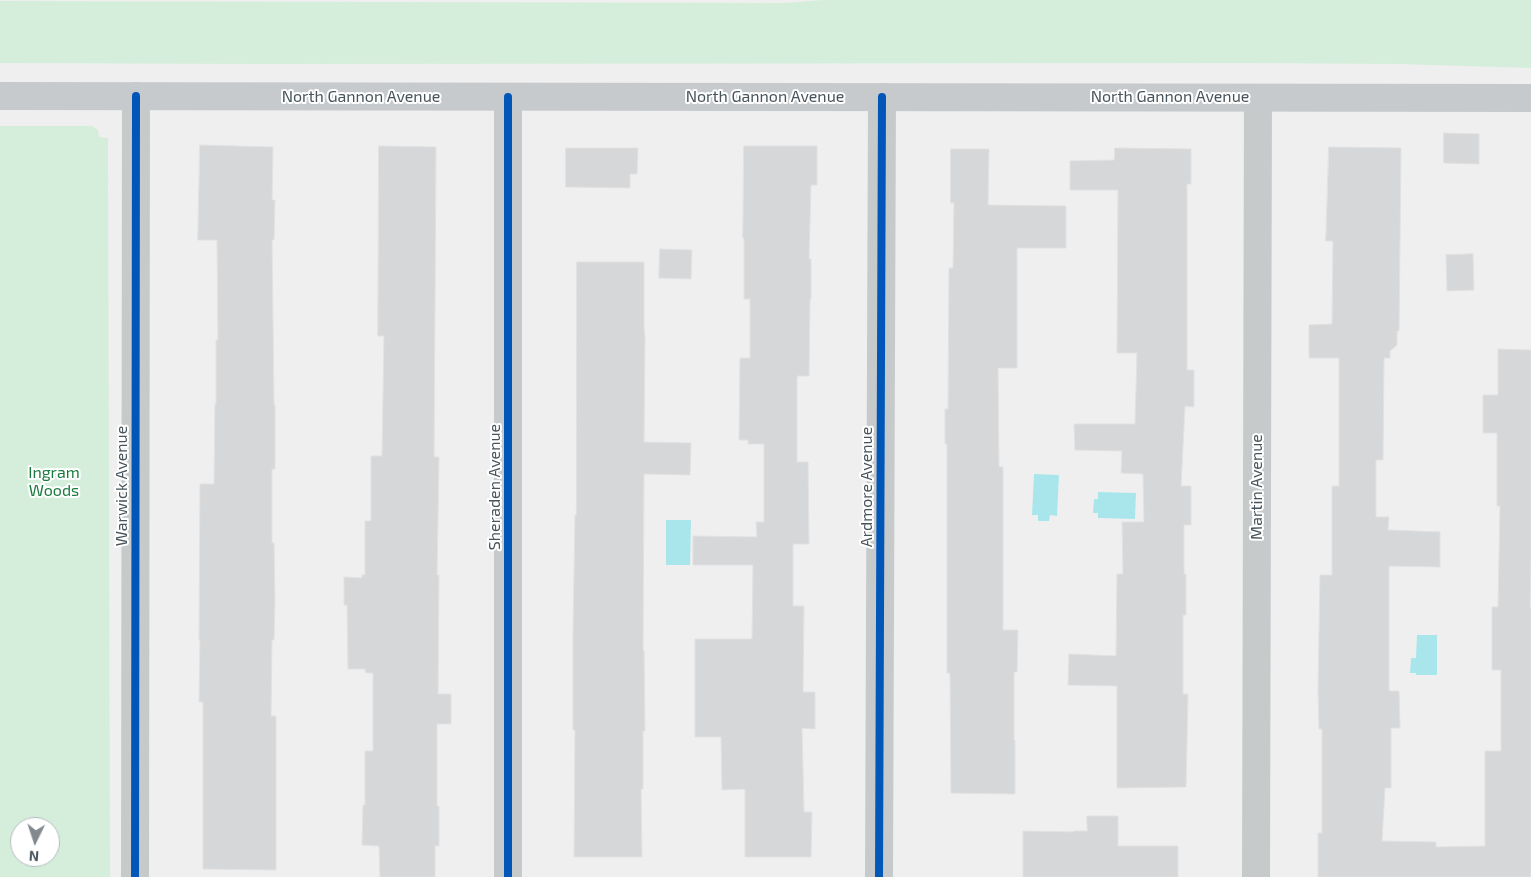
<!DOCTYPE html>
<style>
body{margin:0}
#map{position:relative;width:1531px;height:877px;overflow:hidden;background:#f0efef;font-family:"Exo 2",sans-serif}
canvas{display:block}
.north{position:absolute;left:10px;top:817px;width:50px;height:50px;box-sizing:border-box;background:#fff;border:1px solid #b5bbbd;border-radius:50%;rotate:184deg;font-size:14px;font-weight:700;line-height:20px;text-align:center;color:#47545b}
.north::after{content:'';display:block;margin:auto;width:18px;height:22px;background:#828a8f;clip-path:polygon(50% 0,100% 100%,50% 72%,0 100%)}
</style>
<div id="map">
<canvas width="1531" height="877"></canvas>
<div class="north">N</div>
</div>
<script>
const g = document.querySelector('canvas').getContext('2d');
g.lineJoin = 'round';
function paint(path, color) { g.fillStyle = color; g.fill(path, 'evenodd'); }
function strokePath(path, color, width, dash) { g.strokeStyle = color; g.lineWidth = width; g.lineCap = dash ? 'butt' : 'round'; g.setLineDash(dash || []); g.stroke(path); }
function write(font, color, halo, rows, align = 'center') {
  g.font = font + ' "Exo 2",sans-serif'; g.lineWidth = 4; g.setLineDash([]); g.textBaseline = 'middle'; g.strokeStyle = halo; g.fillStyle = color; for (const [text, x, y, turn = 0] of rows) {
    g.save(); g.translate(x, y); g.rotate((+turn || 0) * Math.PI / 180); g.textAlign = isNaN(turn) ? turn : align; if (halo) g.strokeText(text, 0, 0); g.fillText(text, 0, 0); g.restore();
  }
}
const green = new Path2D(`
 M 823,0 L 1531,0 L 1531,68 L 1399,64 L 1244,63 L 260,64 L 0,63 L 0,1 L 784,3 Z
 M 0,126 L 92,126 L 98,130 L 99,137 L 108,138 L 110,877 L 0,877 ZM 20,827 L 50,827 L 50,857 L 20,857 Z`);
const water = new Path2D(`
 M 1034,474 L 1059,475 L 1057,516 L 1050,515 L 1049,521 L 1038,521 L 1038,515 L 1032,515 Z
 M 1098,492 L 1136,493 L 1135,519 L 1098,518 L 1098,513 L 1093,513 L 1094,499 L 1098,499 Z
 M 666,520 L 691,520 L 690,565 L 666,565 Z
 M 1417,635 L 1437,635 L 1437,675 L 1416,675 L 1416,673 L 1410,673 L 1411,658 L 1416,658 Z`);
const building = new Path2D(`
 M 1444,133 L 1479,134 L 1479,164 L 1444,163 Z
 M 200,145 L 273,147 L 272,200 L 275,200 L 274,240 L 272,240 L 274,405 L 275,405 L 275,469 L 272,469 L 272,543 L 274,543 L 275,601 L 274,640 L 272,640 L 271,716 L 276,716 L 276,870 L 203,869 L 203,702 L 199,702 L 200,640 L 199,640 L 200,484 L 214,484 L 215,404 L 216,404 L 216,340 L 218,340 L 217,240 L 198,240 Z
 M 379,146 L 436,147 L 434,457 L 439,457 L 437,575 L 439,575 L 438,694 L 451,694 L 451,724 L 437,724 L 437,806 L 439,806 L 439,846 L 435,846 L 435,877 L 380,877 L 379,846 L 362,845 L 363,805 L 365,805 L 365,751 L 373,751 L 373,673 L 366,673 L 365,669 L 348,669 L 347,605 L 344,605 L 344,577 L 362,578 L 362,575 L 365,575 L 365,521 L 371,521 L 371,456 L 382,456 L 384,336 L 378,336 Z
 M 744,146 L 817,146 L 817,185 L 811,185 L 809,259 L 811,259 L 811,299 L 810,299 L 809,376 L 797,376 L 797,462 L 808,462 L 809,544 L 793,544 L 793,606 L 804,606 L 803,692 L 815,692 L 815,729 L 802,728 L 804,812 L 812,812 L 811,857 L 745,857 L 745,789 L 722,790 L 721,737 L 695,737 L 695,639 L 752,639 L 753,565 L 693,565 L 693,536 L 757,537 L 756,522 L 764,522 L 764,444 L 748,444 L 748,440 L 739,440 L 740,358 L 750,358 L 750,299 L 744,299 L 744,238 L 743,238 Z
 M 1329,147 L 1401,148 L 1399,331 L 1397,331 L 1397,345 L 1390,351 L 1390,358 L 1384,358 L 1383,460 L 1376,460 L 1376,517 L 1389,517 L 1388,530 L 1440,532 L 1440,567 L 1389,566 L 1389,691 L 1399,691 L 1400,728 L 1391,728 L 1391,788 L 1385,788 L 1382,841 L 1436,842 L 1436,847 L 1485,846 L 1485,751 L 1501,751 L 1501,670 L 1492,670 L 1492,607 L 1498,607 L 1500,506 L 1497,506 L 1497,433 L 1483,433 L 1483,395 L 1498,395 L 1498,349 L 1531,350 L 1531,566 L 1530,607 L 1531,607 L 1531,877 L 1318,877 L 1318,833 L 1322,833 L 1322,729 L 1319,729 L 1318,690 L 1320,575 L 1332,575 L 1332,486 L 1339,486 L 1339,358 L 1309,358 L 1309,325 L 1332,324 L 1333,241 L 1326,241 Z
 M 566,148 L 638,148 L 637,174 L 630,174 L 630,188 L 566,187 Z
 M 1115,148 L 1191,149 L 1191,184 L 1187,184 L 1187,370 L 1194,370 L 1194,407 L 1185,406 L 1181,486 L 1191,486 L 1191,525 L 1184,525 L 1184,574 L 1186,574 L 1186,615 L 1183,615 L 1183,694 L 1188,694 L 1186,787 L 1117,788 L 1117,686 L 1068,685 L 1069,654 L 1116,656 L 1117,574 L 1123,574 L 1122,522 L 1144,522 L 1143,474 L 1121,473 L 1122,451 L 1075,450 L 1074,424 L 1135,424 L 1137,353 L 1117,353 L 1118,190 L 1070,190 L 1070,161 L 1114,160 Z
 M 951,149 L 989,149 L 988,205 L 1066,206 L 1066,248 L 1017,248 L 1017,368 L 998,368 L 999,467 L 1003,467 L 1003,630 L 1018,630 L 1017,672 L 1014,672 L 1014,740 L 1015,740 L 1015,794 L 951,793 L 950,673 L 947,673 L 947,444 L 945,444 L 945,409 L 948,409 L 949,268 L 953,268 L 954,203 L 951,203 Z
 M 660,249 L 692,250 L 691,279 L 659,278 Z
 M 1473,254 L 1474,290 L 1447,291 L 1446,255 Z
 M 577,262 L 644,262 L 644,329 L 645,336 L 644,442 L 691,443 L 690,475 L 644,474 L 643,650 L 644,650 L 645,731 L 643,731 L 643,789 L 641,789 L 642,857 L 574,857 L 575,730 L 573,730 L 573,631 L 575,515 L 576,515 Z
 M 1087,816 L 1118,816 L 1118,846 L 1178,846 L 1178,877 L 1023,877 L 1023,831 L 1074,832 L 1074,831 L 1087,831 Z`);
const minor = new Path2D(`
 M 135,877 L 136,96
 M 508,877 L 508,97
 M 879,877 L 882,97
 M 1256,877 L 1258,98`);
const secondary = new Path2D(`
 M 0,96 L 1531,98`);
const cycleway = new Path2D(`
 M 135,877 L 136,96
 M 508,877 L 508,97
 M 879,877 L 882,97`);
const streetNames = [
 ["North Gannon Avenue",361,97],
 ["North Gannon Avenue",765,97],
 ["North Gannon Avenue",1170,97],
 ["Warwick Avenue",122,486,-90],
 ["Sheraden Avenue",495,487,-90],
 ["Ardmore Avenue",867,487,-90],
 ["Martin Avenue",1257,487,-90]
];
const parkNames = [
 ["Ingram",54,473],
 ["Woods",54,491]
];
paint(green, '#d4eedb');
paint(water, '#a9e6ec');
paint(building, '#d6d7d8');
strokePath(building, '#e1e1e2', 1);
strokePath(minor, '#c7cacb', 28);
strokePath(secondary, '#c7cacd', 28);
strokePath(cycleway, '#0057b8', 8);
write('16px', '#47545b', '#fff', streetNames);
write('16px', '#197b3d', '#fff', parkNames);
</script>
